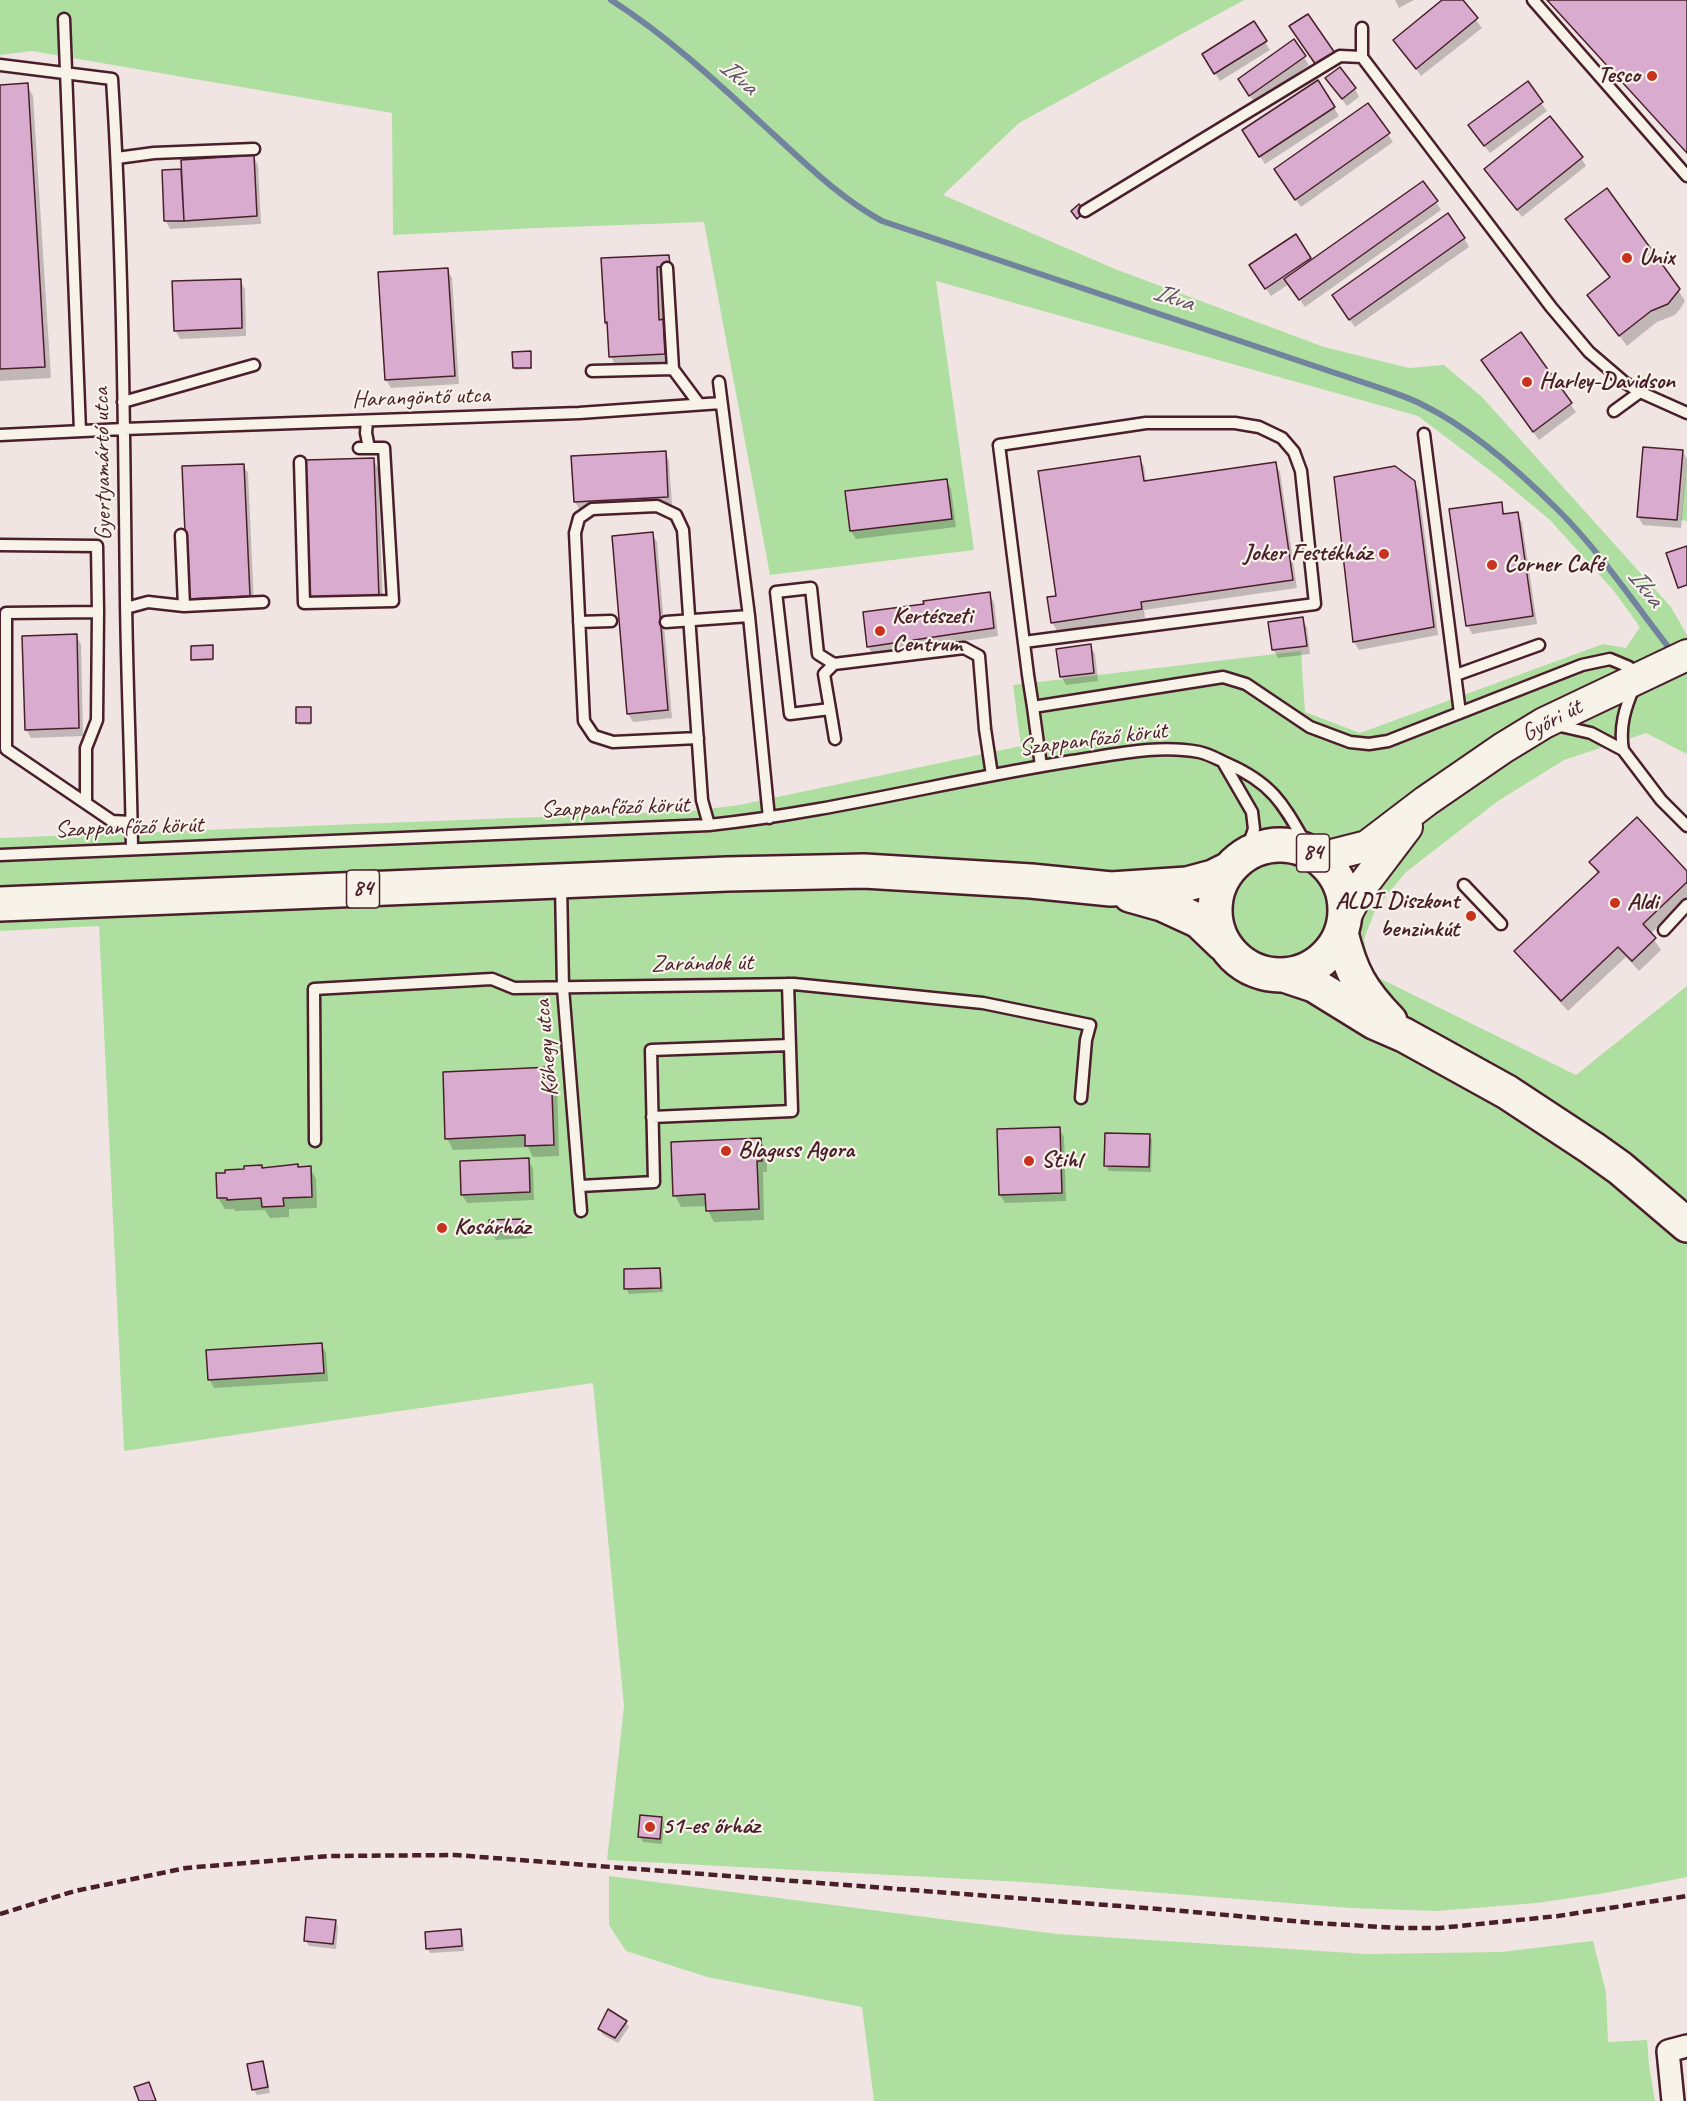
<!DOCTYPE html>
<meta charset="utf-8">
<style>
body{margin:0}
canvas{display:block;background:#f1e5e3}
</style>
<canvas width="1687" height="2101"></canvas>
<script>
const g = document.querySelector('canvas').getContext('2d');
g.lineJoin = 'round';
function paint(path, color) { g.fillStyle = color; g.fill(path, 'evenodd'); }
function strokePath(path, color, width, dash) { g.strokeStyle = color; g.lineWidth = width; g.lineCap = dash ? 'butt' : 'round'; g.setLineDash(dash || []); g.stroke(path); }
function write(font, color, halo, rows, align = 'center') {
  g.font = font + ' Caveat,sans-serif'; g.lineWidth = 4.5; g.setLineDash([]); g.textBaseline = 'middle'; g.strokeStyle = halo; g.fillStyle = color; for (const [text, x, y, turn = 0] of rows) {
    g.save(); g.translate(x, y); g.rotate((+turn || 0) * Math.PI / 180); g.textAlign = isNaN(turn) ? turn : align; if (halo) g.strokeText(text, 0, 0); g.fillText(text, 0, 0); g.restore();
  }
}
const green = new Path2D(`
 M 0,0 L 1244,0 L 1019,123 L 943,195 L 1115,269 L 1324,347 L 1409,368 L 1444,365 L 1482,397 L 1671,607 L 1687,635 L 1687,754 L 1646,733 L 1564,760 L 1498,801 L 1406,872 L 1376,908 L 1364,939 L 1368,959 L 1377,977 L 1576,1075 L 1687,986 L 1687,1877 L 1605,1893 L 1537,1903 L 1436,1911 L 1351,1908 L 1024,1882 L 607,1860 L 624,1706 L 593,1383 L 124,1451 L 99,926 L 0,931 L 0,838 L 691,811 L 739,805 L 1021,746 L 1013,685 L 1301,651 L 1305,712 L 1360,733 L 1603,644 L 1626,648 L 1640,627 L 1613,590 L 1550,520 L 1496,475 L 1418,416 L 936,281 L 974,550 L 770,575 L 704,222 L 538,228 L 393,235 L 392,113 L 32,51 L 0,55 Z
 M 1687,460 L 1687,521 L 1681,520 Z
 M 609,1876 L 1057,1934 L 1367,1954 L 1501,1952 L 1593,1941 L 1606,1992 L 1608,2042 L 1647,2040 L 1649,2065 L 1655,2101 L 874,2101 L 862,2007 L 707,1977 L 626,1951 L 609,1925 Z`);
const shadow = new Path2D(`
 M 1395,0 L 1414,0 L 1399,8 Z
 M 1444,0 L 1461,0 L 1482,28 L 1421,76 L 1395,40 Z
 M 1253,23 L 1270,50 L 1220,81 L 1204,54 Z
 M 1294,42 L 1309,65 L 1255,103 L 1244,88 Z
 M 1527,84 L 1547,111 L 1490,153 L 1475,134 Z
 M 27,85 L 33,96 L 51,378 L 0,381 L 0,87 Z
 M 1332,87 L 1355,89 L 1359,97 L 1347,106 Z
 M 1368,105 L 1393,142 L 1301,207 L 1280,178 Z
 M 1334,108 L 1339,116 L 1265,164 L 1249,139 Z
 M 253,156 L 258,165 L 261,224 L 170,229 L 166,221 L 163,172 L 183,171 Z
 M 1581,158 L 1586,166 L 1522,217 L 1486,169 Z
 M 1436,202 L 1441,210 L 1305,307 L 1289,284 L 1271,296 L 1256,274 L 1295,236 L 1312,261 Z
 M 1567,220 L 1678,290 L 1685,301 L 1680,309 L 1675,315 L 1657,322 L 1627,346 L 1589,295 L 1611,279 L 1574,231 Z
 M 1464,238 L 1469,247 L 1355,327 L 1338,304 Z
 M 668,256 L 673,265 L 674,274 L 661,275 L 663,322 L 667,329 L 669,362 L 615,365 L 611,357 L 609,327 L 606,322 L 603,260 Z
 M 447,269 L 452,278 L 459,384 L 391,388 L 386,380 Z
 M 240,280 L 245,289 L 246,336 L 180,339 L 175,330 Z
 M 1520,334 L 1576,412 L 1539,440 L 1488,369 Z
 M 530,352 L 532,369 L 515,370 L 513,353 Z
 M 665,452 L 669,461 L 672,505 L 580,510 L 575,502 Z
 M 1683,452 L 1687,459 L 1687,464 L 1681,528 L 1643,525 L 1638,517 Z
 M 1139,458 L 1144,466 L 1146,482 L 1275,463 L 1280,472 L 1297,588 L 1144,610 L 1145,618 L 1057,631 L 1052,622 L 1058,597 Z
 M 373,459 L 378,468 L 383,605 L 312,599 Z
 M 243,465 L 248,473 L 254,604 L 194,606 L 189,598 Z
 M 946,480 L 951,489 L 956,527 L 856,539 L 851,531 Z
 M 1414,482 L 1419,491 L 1438,635 L 1359,650 L 1354,642 Z
 M 1501,503 L 1506,516 L 1517,514 L 1522,522 L 1537,624 L 1472,634 L 1468,626 Z
 M 652,534 L 657,542 L 672,718 L 633,722 L 628,714 Z
 M 989,594 L 994,602 L 998,636 L 873,655 L 868,646 Z
 M 1302,619 L 1307,627 L 1310,654 L 1278,658 L 1273,649 Z
 M 76,636 L 81,644 L 83,736 L 31,738 L 26,729 Z
 M 1090,646 L 1095,654 L 1098,681 L 1066,685 L 1061,676 Z
 M 212,647 L 213,661 L 194,661 L 193,659 Z
 M 310,708 L 311,725 L 299,725 L 297,722 Z
 M 1591,862 L 1687,873 L 1687,900 L 1650,934 L 1661,950 L 1639,971 L 1626,957 L 1568,1011 L 1523,962 L 1516,951 L 1598,875 Z
 M 550,1069 L 557,1080 L 559,1156 L 533,1157 L 528,1147 L 453,1150 L 447,1138 Z
 M 1059,1128 L 1064,1137 L 1066,1201 L 1005,1203 L 1000,1195 Z
 M 1106,1135 L 1149,1135 L 1152,1140 L 1151,1172 L 1109,1171 L 1106,1166 Z
 M 760,1139 L 767,1151 L 767,1172 L 763,1172 L 764,1220 L 714,1222 L 708,1211 L 707,1206 L 681,1207 L 675,1195 Z
 M 528,1160 L 533,1168 L 534,1200 L 467,1203 L 462,1195 Z
 M 310,1168 L 316,1179 L 317,1208 L 289,1209 L 289,1217 L 270,1218 L 265,1210 L 235,1211 L 234,1209 L 225,1209 L 218,1198 L 263,1170 Z
 M 521,1220 L 526,1228 L 527,1238 L 496,1240 L 491,1231 Z
 M 659,1269 L 662,1274 L 663,1292 L 629,1294 L 626,1288 Z
 M 321,1344 L 326,1353 L 328,1381 L 214,1388 L 210,1380 Z
 M 661,1818 L 664,1823 L 662,1844 L 643,1842 L 640,1837 Z
 M 335,1921 L 338,1926 L 336,1949 L 309,1946 L 306,1941 Z
 M 460,1931 L 463,1936 L 464,1951 L 430,1953 L 427,1948 Z
 M 626,2022 L 629,2027 L 618,2043 L 603,2035 L 600,2029 Z
 M 262,2062 L 265,2068 L 270,2093 L 257,2095 L 254,2090 L 249,2065 Z`);
const stream = new Path2D(`
 M 611,0 C 669,37 720,85 771,132 C 806,164 840,198 882,221 L 1389,391 C 1400,395 1412,399 1423,405 C 1470,428 1522,474 1559,511 C 1602,554 1636,606 1673,653`);
const building = new Path2D(`
 M 1442,0 L 1463,0 L 1478,18 L 1416,69 L 1393,40 Z
 M 1547,0 L 1687,0 L 1687,153 Z
 M 1308,14 L 1335,53 L 1316,65 L 1289,26 Z
 M 1254,21 L 1267,41 L 1214,74 L 1202,54 Z
 M 1294,39 L 1306,56 L 1249,96 L 1238,79 Z
 M 1340,67 L 1356,88 L 1342,99 L 1325,78 Z
 M 1318,80 L 1335,107 L 1259,157 L 1242,130 Z
 M 1528,81 L 1543,102 L 1484,146 L 1468,125 Z
 M 28,83 L 45,367 L 0,369 L 0,85 Z
 M 1368,103 L 1390,133 L 1295,200 L 1274,169 Z
 M 1550,116 L 1583,157 L 1517,210 L 1484,169 Z
 M 254,155 L 257,216 L 184,221 L 181,160 Z
 M 181,169 L 184,221 L 164,221 L 162,170 Z
 M 1423,181 L 1438,201 L 1299,300 L 1284,279 Z
 M 1607,188 L 1680,289 L 1668,304 L 1651,311 L 1619,336 L 1587,295 L 1610,277 L 1565,219 Z
 M 1079,204 L 1085,211 L 1077,219 L 1071,211 Z
 M 1448,213 L 1465,238 L 1349,320 L 1332,295 Z
 M 1296,234 L 1311,258 L 1265,289 L 1249,265 Z
 M 669,255 L 670,266 L 657,267 L 659,320 L 663,319 L 665,354 L 609,357 L 607,322 L 605,323 L 601,258 Z
 M 448,268 L 455,376 L 385,380 L 378,272 Z
 M 241,279 L 242,328 L 174,331 L 172,281 Z
 M 1521,332 L 1572,403 L 1533,432 L 1481,360 Z
 M 531,351 L 531,368 L 513,368 L 512,352 Z
 M 1643,447 L 1683,450 L 1677,520 L 1637,517 Z
 M 666,451 L 668,497 L 574,502 L 571,456 Z
 M 1140,456 L 1144,481 L 1276,462 L 1293,580 L 1141,602 L 1142,609 L 1051,623 L 1047,597 L 1056,596 L 1038,471 Z
 M 374,458 L 379,597 L 310,599 L 305,460 Z
 M 244,464 L 250,596 L 188,599 L 182,466 Z
 M 1395,466 L 1415,481 L 1434,627 L 1353,642 L 1334,477 Z
 M 947,479 L 952,519 L 850,531 L 845,491 Z
 M 1502,502 L 1503,514 L 1518,512 L 1533,616 L 1466,626 L 1449,509 Z
 M 653,532 L 668,710 L 627,714 L 612,536 Z
 M 1687,546 L 1687,585 L 1678,588 L 1666,553 Z
 M 990,592 L 994,628 L 867,647 L 863,612 L 924,604 L 923,601 Z
 M 1303,617 L 1307,646 L 1272,650 L 1268,622 Z
 M 77,634 L 79,728 L 25,730 L 22,636 Z
 M 1091,644 L 1094,673 L 1060,677 L 1056,649 Z
 M 213,645 L 213,659 L 191,660 L 191,646 Z
 M 296,707 L 311,707 L 311,723 L 296,723 Z
 M 1637,817 L 1687,871 L 1687,882 L 1643,924 L 1656,938 L 1632,961 L 1618,947 L 1561,1001 L 1514,951 L 1599,872 L 1589,862 Z
 M 551,1067 L 554,1145 L 525,1146 L 525,1135 L 445,1139 L 443,1072 Z
 M 1060,1127 L 1062,1193 L 999,1195 L 997,1129 Z
 M 1105,1133 L 1150,1134 L 1149,1167 L 1104,1166 Z
 M 761,1138 L 762,1161 L 757,1161 L 759,1209 L 706,1211 L 705,1194 L 673,1196 L 671,1142 Z
 M 529,1158 L 530,1192 L 461,1195 L 460,1161 Z
 M 298,1164 L 298,1167 L 311,1166 L 312,1197 L 283,1198 L 284,1206 L 262,1207 L 261,1198 L 227,1200 L 227,1198 L 217,1198 L 216,1173 L 225,1173 L 225,1170 L 244,1169 L 244,1166 L 262,1165 L 262,1168 Z
 M 522,1219 L 523,1230 L 489,1232 L 489,1220 Z
 M 660,1268 L 661,1288 L 624,1289 L 624,1269 Z
 M 322,1343 L 324,1373 L 208,1380 L 206,1350 Z
 M 640,1815 L 662,1817 L 660,1839 L 638,1837 Z
 M 306,1917 L 336,1920 L 333,1944 L 304,1941 Z
 M 461,1929 L 462,1946 L 426,1949 L 425,1932 Z
 M 608,2009 L 627,2021 L 615,2038 L 598,2029 Z
 M 263,2061 L 268,2087 L 252,2090 L 247,2064 Z
 M 149,2082 L 156,2101 L 139,2101 L 134,2087 Z`);
const lane = new Path2D(`
 M 1533,0 L 1687,176
 M 64,19 L 80,431
 M 1362,28 L 1362,57 L 1551,307 L 1589,352 L 1624,382 L 1640,392 L 1687,413
 M 0,65 L 112,79 C 123,252 124,426 126,600 C 127,683 131,766 132,849
 M 117,158 L 154,153 L 254,149
 M 1085,211 L 1340,56 L 1362,57
 M 667,268 L 673,369
 M 592,371 L 673,369 L 699,404
 M 719,382 L 749,616 L 769,818
 M 123,402 L 254,365
 M 1614,411 L 1640,392
 M 367,421 L 366,433 L 369,448
 M 1424,434 L 1460,713
 M 0,435 L 124,429 L 579,413 L 721,403
 M 300,462 L 304,603 L 393,601 L 384,448 L 359,448
 M 181,535 L 184,606
 M 0,545 L 97,546 L 98,612
 M 126,608 L 148,602 L 184,606 L 263,602
 M 579,622 L 611,621
 M 666,622 L 749,616
 M 1024,642 L 1315,604 L 1301,471 L 1294,452 L 1282,438 L 1259,427 L 1235,423 L 1146,423 L 999,445 L 1028,675 L 1033,707
 M 834,664 L 824,674 L 830,709 L 790,714 L 776,592 L 811,588 L 818,654 L 834,664 L 964,648 L 979,656 L 985,729 L 992,775
 M 1456,675 L 1539,645
 M 830,709 L 835,739
 M 1556,725 L 1591,733 L 1623,750 L 1661,800 L 1687,826
 M 698,738 L 613,742 L 594,736 L 584,721 L 575,533 L 579,518 L 592,509 L 657,506 L 676,515 L 683,530 L 702,800 L 709,825
 M 1623,750 C 1619,727 1625,708 1634,687
 M 1223,762 L 1252,812 L 1254,829 L 1245,855
 M 1041,766 L 1033,707 L 1223,677 L 1246,684 L 1310,727 L 1350,742 L 1369,744 L 1388,741 L 1582,665 L 1610,659 L 1629,667 L 1634,676
 M 86,803 L 86,748 L 97,720 L 98,612 L 6,613 L 6,749 L 112,821 L 131,822
 M 0,855 L 709,825 C 832,812 951,780 1072,761 C 1113,755 1158,744 1199,752 C 1209,754 1219,760 1228,764 C 1276,785 1285,808 1310,851
 M 561,884 L 563,988 L 581,1211
 M 1464,885 L 1501,924
 M 1664,930 L 1687,905
 M 652,1117 L 792,1111 L 788,984
 M 315,1141 L 314,989 L 492,979 L 514,988 L 794,984 L 983,1003 L 1090,1025 L 1086,1040 L 1081,1098
 M 580,1186 L 654,1182 L 651,1050 L 790,1045`);
const street = new Path2D(`
 M 1673,2101 L 1668,2051 L 1687,2046`);
const secondary = new Path2D(`
 M 1320,858 L 1367,846 L 1426,801 L 1503,748 L 1544,723 L 1687,655
 M 1343,921 L 1360,889 L 1407,827`);
const primary = new Path2D(`
 M1215 910a65 65 0 1 1 130 0a65 65 0 1 1-130 0Z
 M 1130,895 L 1162,904 L 1199,921 L 1223,944
 M 0,904 L 727,874 L 864,871 L 1031,881 L 1111,889 L 1187,884 L 1213,877 L 1227,870
 M 1341,933 C 1351,973 1361,991 1390,1021
 M 1287,976 L 1314,985 L 1374,1022 L 1404,1035 L 1507,1092 L 1592,1148 L 1620,1168 L 1687,1225`);
const rail = new Path2D(`
 M 0,1914 L 75,1891 L 186,1868 L 329,1856 L 455,1855 L 1172,1910 L 1314,1923 L 1400,1928 L 1440,1928 L 1558,1916 L 1687,1896`);
const markers = [
 [1652,76,6,"#c8321e"],
 [1627,258,6,"#c8321e"],
 [1527,382,6,"#c8321e"],
 [1384,554,6,"#c8321e"],
 [1492,565,6,"#c8321e"],
 [880,631,6,"#c8321e"],
 [1615,903,6,"#c8321e"],
 [1471,916,6,"#c8321e"],
 [726,1151,6,"#c8321e"],
 [1029,1161,6,"#c8321e"],
 [442,1228,6,"#c8321e"],
 [650,1827,6,"#c8321e"]
];
const shields = [
 [1313,853,33],
 [363,889,33]
];
const shieldNames = [
 ["84",1313,853],
 ["84",363,889]
];
const poiNames = [
 ["Tesco",1640,76,"right"],
 ["Unix",1639,258],
 ["Harley-Davidson",1539,382],
 ["Joker Festékház",1372,554,"right"],
 ["Corner Café",1504,565],
 ["Kertészeti",892,617],
 ["Centrum",892,645],
 ["ALDI Diszkont",1459,902,"right"],
 ["benzinkút",1459,930,"right"],
 ["Aldi",1627,903],
 ["Blaguss Agora",738,1151],
 ["Stihl",1041,1161],
 ["Kosárház",454,1228],
 ["51-es őrház",662,1827]
];
const streetNames = [
 ["Harangöntő utca",421,398,-2],
 ["Gyertyamártó utca",103,464,-91],
 ["Győri út",1552,721,-28],
 ["Szappanfőző körút",1093,740,-7],
 ["Szappanfőző körút",615,808,-2],
 ["Szappanfőző körút",129,828,-2],
 ["Zarándok út",702,964,-1],
 ["Kőhegy utca",547,1048,-95]
];
const waterNames = [
 ["Ikva",738,77,41],
 ["Ikva",1173,298,18],
 ["Ikva",1645,588,52]
];
paint(green, '#aedfa0');
paint(shadow, '#0003');
strokePath(stream, '#72839e', 6);
paint(building, '#d9abce');
strokePath(building, '#4a1f2b', 1.5);
strokePath(lane, '#4a1f2b', 15);
strokePath(street, '#4a1f2b', 26);
strokePath(secondary, '#4a1f2b', 34);
strokePath(primary, '#4a1f2b', 38);
strokePath(lane, '#f7f3e8', 10);
strokePath(street, '#f7f3e8', 21);
strokePath(secondary, '#f7f3e8', 30);
strokePath(primary, '#f7f3e8', 33);
strokePath(rail, '#4a1f2b', 4.5, [9, 4.5]);
for (const [x, y, r, color] of markers) { const dot = new Path2D(); dot.arc(x, y, r, 0, 2 * Math.PI); g.fillStyle = color; g.fill(dot); strokePath(dot, '#f7f3e8', 2); }
for (const [x, y, w] of shields) { const box = new Path2D(); box.roundRect(x - w / 2, y - 19, w, 38, 4.5); g.fillStyle = '#f7f3e8'; g.fill(box); strokePath(box, '#4a1f2b', 1.5); }
write('bold 22px', '#4a1f2b', null, shieldNames);
write('bold 24px', '#4a1f2b', '#f7f3e8', poiNames, 'left');
write('24px', '#4a1f2b', '#f7f3e8', streetNames);
write('italic 26px', '#5e5165', '#f7f3e8', waterNames);
</script>
